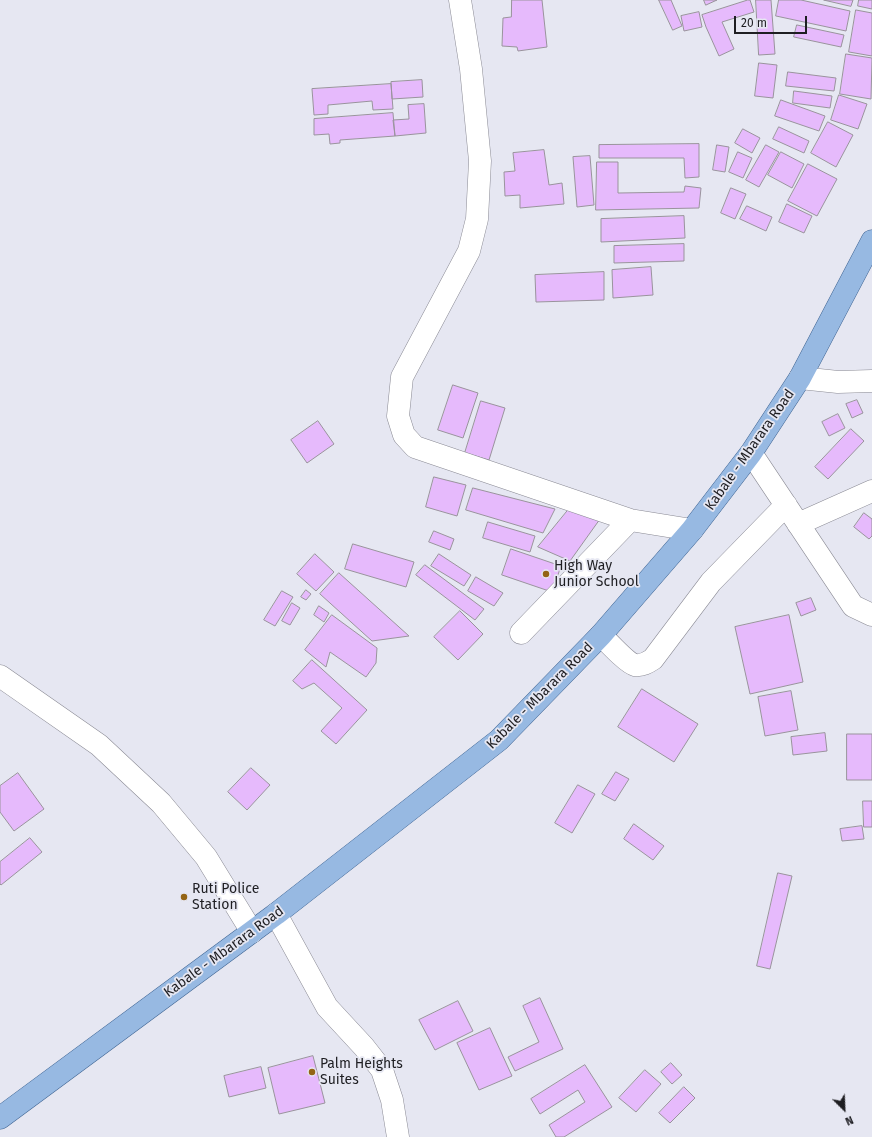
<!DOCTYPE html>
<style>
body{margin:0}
#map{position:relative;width:872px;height:1137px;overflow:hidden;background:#e6e7f2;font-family:"Fira Sans",sans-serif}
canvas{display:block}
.north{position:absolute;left:824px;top:1089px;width:40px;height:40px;-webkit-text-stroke:3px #e6e7f2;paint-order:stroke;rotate:156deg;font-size:11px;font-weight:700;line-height:16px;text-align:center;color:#1e1e22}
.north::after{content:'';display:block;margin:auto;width:14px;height:18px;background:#1e1e22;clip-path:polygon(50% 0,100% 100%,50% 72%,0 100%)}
.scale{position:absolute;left:734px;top:16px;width:73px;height:18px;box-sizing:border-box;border:2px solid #1e1e22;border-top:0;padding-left:5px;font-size:12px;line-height:14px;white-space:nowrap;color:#1e1e22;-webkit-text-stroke:3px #e6e7f2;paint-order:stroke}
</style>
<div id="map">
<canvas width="872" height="1137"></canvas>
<div class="north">N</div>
<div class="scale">20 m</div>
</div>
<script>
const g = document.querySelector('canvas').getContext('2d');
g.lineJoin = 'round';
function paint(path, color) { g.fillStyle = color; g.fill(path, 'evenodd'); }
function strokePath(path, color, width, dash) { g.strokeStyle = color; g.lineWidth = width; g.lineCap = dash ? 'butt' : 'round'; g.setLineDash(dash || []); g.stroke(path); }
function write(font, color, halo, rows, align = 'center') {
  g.font = font + ' "Fira Sans",sans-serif'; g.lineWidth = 3.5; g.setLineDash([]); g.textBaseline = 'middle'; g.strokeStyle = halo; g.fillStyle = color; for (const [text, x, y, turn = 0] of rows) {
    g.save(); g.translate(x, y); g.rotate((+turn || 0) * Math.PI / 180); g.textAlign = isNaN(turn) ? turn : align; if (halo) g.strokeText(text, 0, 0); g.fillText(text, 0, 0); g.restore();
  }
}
const building = new Path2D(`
 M 512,0 L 542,0 L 547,47 L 518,51 L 517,47 L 502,46 L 503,18 L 511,17 Z
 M 659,0 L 671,0 L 682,26 L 673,30 Z
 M 704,0 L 717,0 L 706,5 Z
 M 748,0 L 750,0 L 754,12 L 722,22 L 734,49 L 719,56 L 706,27 L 702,15 Z
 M 756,0 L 771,0 L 775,54 L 759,55 Z
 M 779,0 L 801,0 L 850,11 L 846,31 L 776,16 Z
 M 824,0 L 853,0 L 851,6 Z
 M 859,0 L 872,0 L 872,9 L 858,6 Z
 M 856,10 L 872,13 L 872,56 L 849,52 Z
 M 699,12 L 702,27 L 684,31 L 681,16 Z
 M 797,25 L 844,35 L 841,47 L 794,37 Z
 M 846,54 L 872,58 L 871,99 L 840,94 Z
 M 759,63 L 777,65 L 773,98 L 755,96 Z
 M 788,72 L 836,78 L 834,91 L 786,86 Z
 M 422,80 L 423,97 L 392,99 L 391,82 Z
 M 391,84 L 393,109 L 373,110 L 372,101 L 328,105 L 328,114 L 314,115 L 312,89 Z
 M 794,91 L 832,96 L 830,108 L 793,103 Z
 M 839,95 L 867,104 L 858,129 L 831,120 Z
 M 781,100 L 825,116 L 819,131 L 775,116 Z
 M 424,104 L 426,133 L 395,136 L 393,120 L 409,119 L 408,105 Z
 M 393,113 L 395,136 L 340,140 L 340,143 L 330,144 L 329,134 L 314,135 L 314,119 Z
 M 828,122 L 853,135 L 836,167 L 811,153 Z
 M 779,127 L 809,141 L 804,153 L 773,139 Z
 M 743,129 L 760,138 L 752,153 L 735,143 Z
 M 699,144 L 699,177 L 685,178 L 684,158 L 599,158 L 599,145 Z
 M 717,145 L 729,147 L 725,172 L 713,170 Z
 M 766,145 L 779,152 L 759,187 L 746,180 Z
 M 544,150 L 549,185 L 562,183 L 564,204 L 520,208 L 520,195 L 505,196 L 504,172 L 515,171 L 513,153 Z
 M 738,152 L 752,158 L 743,178 L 729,172 Z
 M 781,152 L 804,164 L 792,188 L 768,175 Z
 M 590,156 L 594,205 L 577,207 L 573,157 Z
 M 597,162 L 618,162 L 618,193 L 684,192 L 685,186 L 701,188 L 699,208 L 596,210 Z
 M 808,164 L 837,179 L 817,216 L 788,201 Z
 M 731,188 L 746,194 L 735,219 L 721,213 Z
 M 787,204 L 812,216 L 804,233 L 779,222 Z
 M 747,206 L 772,217 L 766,231 L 740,219 Z
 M 684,216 L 685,238 L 601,242 L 601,219 Z
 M 684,244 L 684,261 L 614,263 L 614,246 Z
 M 651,267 L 653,295 L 613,298 L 612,270 Z
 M 604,272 L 604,300 L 536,302 L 535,275 Z
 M 453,385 L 478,393 L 463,438 L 438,430 Z
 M 857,400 L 863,413 L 852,418 L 846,404 Z
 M 481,401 L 505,408 L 489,460 L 465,453 Z
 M 838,414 L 845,428 L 829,436 L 822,422 Z
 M 318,421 L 334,444 L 307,463 L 291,440 Z
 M 851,429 L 864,441 L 828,479 L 815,467 Z
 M 434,477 L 466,485 L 457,516 L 426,507 Z
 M 473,488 L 555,509 L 543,533 L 466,510 Z
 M 569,509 L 600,519 L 570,561 L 538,547 Z
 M 864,513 L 872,519 L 872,536 L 869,539 L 854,527 Z
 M 488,522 L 535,536 L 530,552 L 483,538 Z
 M 434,531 L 454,539 L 450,550 L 429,542 Z
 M 353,544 L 414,562 L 406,587 L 345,569 Z
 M 511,549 L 561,566 L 552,592 L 502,575 Z
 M 315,554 L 334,572 L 316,591 L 297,574 Z
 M 439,554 L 471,575 L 464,586 L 431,566 Z
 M 425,565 L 484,609 L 475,620 L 416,575 Z
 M 339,573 L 409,636 L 372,641 L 320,594 Z
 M 476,577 L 503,593 L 494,606 L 468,591 Z
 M 306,590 L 311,594 L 306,600 L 301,597 Z
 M 282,591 L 293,597 L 275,626 L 264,620 Z
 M 811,598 L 816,610 L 801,616 L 796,603 Z
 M 292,603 L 300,608 L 290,625 L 282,621 Z
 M 319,606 L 329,613 L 324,622 L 314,615 Z
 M 460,611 L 483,634 L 458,660 L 434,637 Z
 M 332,615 L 377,648 L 376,663 L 366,677 L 330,652 L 326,667 L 305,650 Z
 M 789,615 L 803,682 L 750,694 L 735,627 Z
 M 312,660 L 367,710 L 336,744 L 321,731 L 342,708 L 314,683 L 302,689 L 293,681 Z
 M 642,689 L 698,724 L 674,762 L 618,727 Z
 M 791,691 L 798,730 L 765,736 L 758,697 Z
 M 825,733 L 827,751 L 793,755 L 791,737 Z
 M 847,734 L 872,734 L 872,780 L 847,780 Z
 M 251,768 L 270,785 L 247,810 L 228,792 Z
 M 616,772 L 629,779 L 615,801 L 602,794 Z
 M 18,773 L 44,809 L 14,831 L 0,812 L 0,786 Z
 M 578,785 L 595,794 L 572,833 L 555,823 Z
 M 863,801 L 872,801 L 872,827 L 864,827 Z
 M 634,824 L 664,846 L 653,860 L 624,839 Z
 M 862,826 L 864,839 L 842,841 L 840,829 Z
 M 30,838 L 42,852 L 1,885 L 0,884 L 0,862 Z
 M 778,873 L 792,876 L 770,969 L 757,966 Z
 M 540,998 L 563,1049 L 515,1071 L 508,1057 L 539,1042 L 523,1006 Z
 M 458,1001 L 473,1031 L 435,1050 L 419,1020 Z
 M 490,1028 L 512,1076 L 479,1090 L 457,1043 Z
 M 313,1056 L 325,1103 L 279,1114 L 268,1068 Z
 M 671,1063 L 682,1075 L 672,1084 L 661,1072 Z
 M 585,1065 L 612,1107 L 564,1137 L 556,1137 L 549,1125 L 585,1102 L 578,1090 L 540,1114 L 531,1099 Z
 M 261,1067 L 266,1088 L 229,1097 L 224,1076 Z
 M 645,1070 L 661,1084 L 636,1112 L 619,1098 Z
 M 684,1087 L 695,1098 L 670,1123 L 659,1113 Z`);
const minor = new Path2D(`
 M 460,0 L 471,69 L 480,161 L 477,219 L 469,251 L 402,377 L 398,416 L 404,435 L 415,447 L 630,520 L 692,530
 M 800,378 L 838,382 L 872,381
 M 751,453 L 853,606 L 872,615
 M 798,524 L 872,491
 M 521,633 L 630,520
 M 601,635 C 607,641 627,663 635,665 C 642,666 647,663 653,659 L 711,582 L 786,505
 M 0,676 L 99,745 L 161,803 L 206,857 L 252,932
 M 276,914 L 327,1007 L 364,1047 L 382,1070 L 392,1100 L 398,1137`);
const major = new Path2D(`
 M 0,1118 L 276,914 L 499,740 L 601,635 L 692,530 L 751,453 L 800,378 L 872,241`);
const markers = [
 [546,574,4,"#946414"],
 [184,897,4,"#946414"],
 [312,1072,4,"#946414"]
];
const streetNames = [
 ["Kabale - Mbarara Road",750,450,-55],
 ["Kabale - Mbarara Road",540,696,-45],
 ["Kabale - Mbarara Road",224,952,-36]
];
const poiNames = [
 ["High Way",554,566],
 ["Junior School",554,582],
 ["Ruti Police",192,889],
 ["Station",192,905],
 ["Palm Heights",320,1064],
 ["Suites",320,1080]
];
paint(building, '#e6bafc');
strokePath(building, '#99939c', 1);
strokePath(minor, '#8a8a94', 23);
strokePath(major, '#3f6492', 23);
strokePath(minor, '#fff', 22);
strokePath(major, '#97b9e2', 22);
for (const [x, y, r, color] of markers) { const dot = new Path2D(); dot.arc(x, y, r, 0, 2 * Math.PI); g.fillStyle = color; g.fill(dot); strokePath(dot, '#e6e7f2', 1.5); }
write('14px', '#1e1e22', '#e6e7f2', streetNames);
write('14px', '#1e1e22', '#e6e7f2', poiNames, 'left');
</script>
